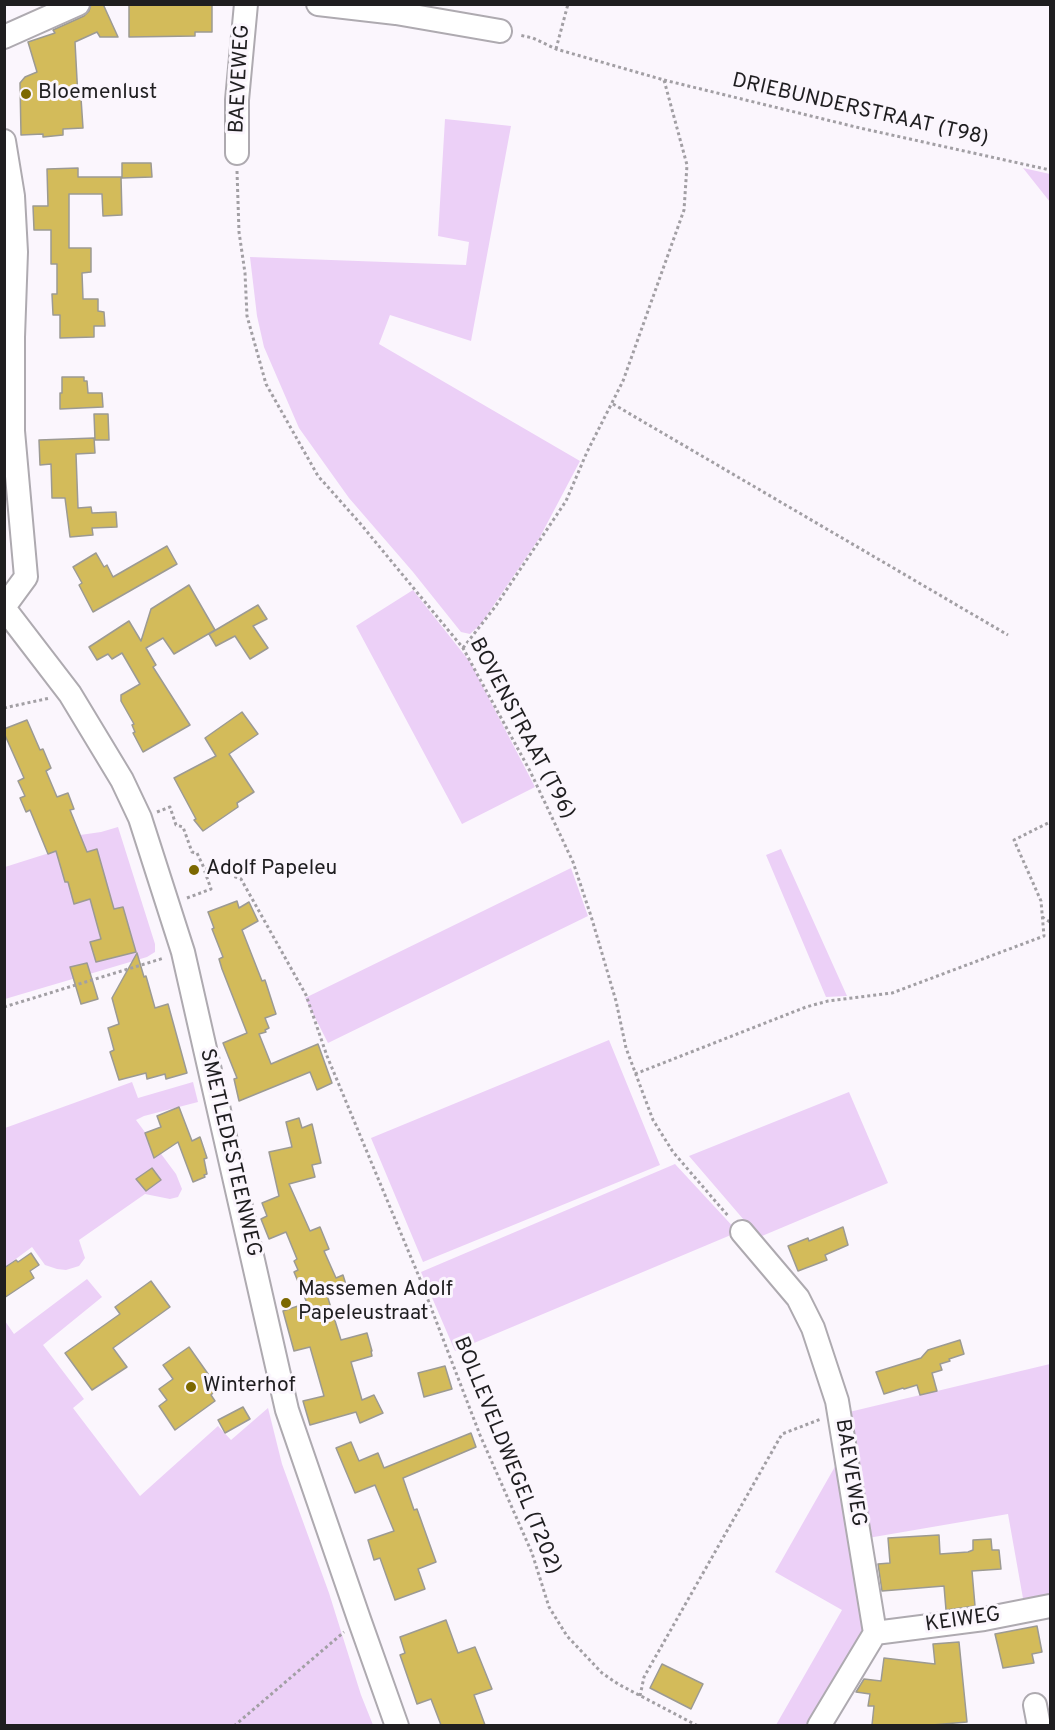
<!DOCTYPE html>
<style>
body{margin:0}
#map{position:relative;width:1055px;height:1730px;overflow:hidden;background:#fbf6fd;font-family:Overpass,sans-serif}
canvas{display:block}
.frame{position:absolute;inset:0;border:6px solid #1f1e20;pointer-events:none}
</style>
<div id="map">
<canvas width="1055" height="1730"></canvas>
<div class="frame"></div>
</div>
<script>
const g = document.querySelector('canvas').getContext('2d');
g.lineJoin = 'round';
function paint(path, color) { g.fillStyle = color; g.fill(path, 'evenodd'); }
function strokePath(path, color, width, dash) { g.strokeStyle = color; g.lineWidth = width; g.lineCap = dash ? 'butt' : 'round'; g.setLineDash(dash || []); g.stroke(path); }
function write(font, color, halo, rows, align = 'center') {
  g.font = font + ' Overpass,sans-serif'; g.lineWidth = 6; g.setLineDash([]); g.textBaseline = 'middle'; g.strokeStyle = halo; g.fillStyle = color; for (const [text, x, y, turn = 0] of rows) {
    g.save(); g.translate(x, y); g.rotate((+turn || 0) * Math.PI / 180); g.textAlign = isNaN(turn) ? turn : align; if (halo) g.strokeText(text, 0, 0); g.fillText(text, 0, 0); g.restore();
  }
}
const green = new Path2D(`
 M 445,119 L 511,126 L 471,341 L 390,315 L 379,344 L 580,461 L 540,537 L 481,624 L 470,634 L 461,632 L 413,572 L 349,498 L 299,428 L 264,347 L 257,316 L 250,257 L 466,265 L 469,242 L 438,236 Z
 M 1023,168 L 1050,174 L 1050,202 Z
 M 413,590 L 470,662 L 535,787 L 462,824 L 356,626 Z
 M 118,827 L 149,925 L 155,944 L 155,952 L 147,957 L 5,999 L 5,867 L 65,848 L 73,836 L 101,832 Z
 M 781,849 L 847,996 L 826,997 L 766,855 Z
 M 571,868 L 588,916 L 328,1043 L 305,998 Z
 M 609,1040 L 660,1165 L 423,1262 L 371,1138 Z
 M 132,1082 L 138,1098 L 193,1082 L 198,1102 L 144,1116 L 136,1120 L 176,1174 L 182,1189 L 178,1197 L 170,1199 L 145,1194 L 79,1240 L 85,1258 L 79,1266 L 66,1270 L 57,1269 L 45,1265 L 32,1247 L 5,1267 L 5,1128 Z
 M 849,1092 L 888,1183 L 762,1236 L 756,1234 L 689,1156 Z
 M 675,1164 L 738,1232 L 455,1351 L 421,1272 Z
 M 87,1279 L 102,1297 L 43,1345 L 84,1399 L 73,1408 L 140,1496 L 218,1426 L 231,1440 L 268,1408 L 282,1464 L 329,1593 L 361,1695 L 373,1725 L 5,1725 L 5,1321 L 14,1334 Z
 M 1050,1364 L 1050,1599 L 1024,1604 L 1008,1514 L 868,1538 L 845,1413 Z
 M 841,1456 L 866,1634 L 814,1725 L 776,1725 L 842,1610 L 775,1572 Z`);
const building = new Path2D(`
 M 91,4 L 103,4 L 118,37 L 100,37 L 97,32 L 75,42 L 78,98 L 81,98 L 83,128 L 63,129 L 63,135 L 43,137 L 43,134 L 21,135 L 20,83 L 25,77 L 37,72 L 28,42 L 55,33 L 53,30 L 84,16 L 89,11 Z
 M 129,4 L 212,4 L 212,32 L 195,32 L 195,36 L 129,37 Z
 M 122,163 L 151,163 L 152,177 L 122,178 Z
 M 78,168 L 78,177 L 121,177 L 122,215 L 103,216 L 102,194 L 69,194 L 69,248 L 91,248 L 91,272 L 82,273 L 83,299 L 98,299 L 98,311 L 104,312 L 105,326 L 94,326 L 94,337 L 60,338 L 60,315 L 53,315 L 52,294 L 57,294 L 57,264 L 51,264 L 51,230 L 34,230 L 33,206 L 48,206 L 47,169 Z
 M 62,377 L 84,377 L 84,381 L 87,381 L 88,393 L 102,393 L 103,407 L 60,409 L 60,393 L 62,393 Z
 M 94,414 L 108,414 L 109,440 L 95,440 Z
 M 94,438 L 95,453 L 76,454 L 78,508 L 91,507 L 92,513 L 116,512 L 117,527 L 92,528 L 93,535 L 70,537 L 65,498 L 52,498 L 51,464 L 40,465 L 39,440 Z
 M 167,546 L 177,564 L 93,612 L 79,585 L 82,583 L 73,567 L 96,553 L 104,567 L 107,565 L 113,577 Z
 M 189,585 L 215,630 L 174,654 L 163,638 L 146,648 L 156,665 L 153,667 L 190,725 L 143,752 L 133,733 L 135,732 L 132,725 L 134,724 L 121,701 L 121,695 L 140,684 L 122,653 L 112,659 L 108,654 L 97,660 L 89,647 L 129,621 L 141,641 L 151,609 Z
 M 258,605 L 267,619 L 253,626 L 268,648 L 250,659 L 235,636 L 216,646 L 209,634 Z
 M 242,712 L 258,734 L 229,754 L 254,792 L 237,803 L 238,807 L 203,831 L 194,820 L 196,819 L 174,778 L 216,756 L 205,738 Z
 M 27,720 L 40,750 L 43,749 L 51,768 L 46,771 L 57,797 L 68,793 L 74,809 L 70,810 L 87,852 L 97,849 L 114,909 L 123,907 L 136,952 L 96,962 L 90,942 L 101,939 L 90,899 L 74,904 L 68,882 L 65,882 L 56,851 L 48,854 L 30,810 L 26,812 L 20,798 L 25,796 L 18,781 L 24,778 L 4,733 L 4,729 Z
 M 237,901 L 239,908 L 249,902 L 258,921 L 242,930 L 262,981 L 265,980 L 276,1014 L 265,1018 L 269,1028 L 265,1030 L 266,1032 L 259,1034 L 271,1064 L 318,1044 L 332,1083 L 317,1090 L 310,1072 L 239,1101 L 234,1079 L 237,1078 L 223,1043 L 247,1033 L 222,969 L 219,959 L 223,957 L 212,929 L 214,928 L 208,912 Z
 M 137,953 L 144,977 L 146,976 L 155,1008 L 168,1004 L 187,1073 L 166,1079 L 165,1074 L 147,1079 L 146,1073 L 119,1080 L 110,1052 L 114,1050 L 108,1028 L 119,1024 L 112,998 Z
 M 87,963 L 98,999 L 81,1004 L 70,967 Z
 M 179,1107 L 192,1141 L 200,1137 L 207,1158 L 204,1159 L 207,1174 L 204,1175 L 205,1177 L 193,1182 L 178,1142 L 154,1158 L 145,1133 L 161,1127 L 157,1116 Z
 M 299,1118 L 302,1128 L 312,1124 L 321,1163 L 312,1165 L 315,1177 L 289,1184 L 310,1231 L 320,1227 L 329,1249 L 324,1251 L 336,1278 L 343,1275 L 347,1288 L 327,1295 L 341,1340 L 367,1333 L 372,1351 L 371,1351 L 372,1356 L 351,1362 L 362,1400 L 374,1395 L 383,1413 L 360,1423 L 356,1412 L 310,1425 L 303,1401 L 324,1396 L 310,1347 L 294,1351 L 283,1311 L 307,1303 L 294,1272 L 298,1270 L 294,1261 L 297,1259 L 286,1232 L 269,1239 L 261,1219 L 267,1216 L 262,1203 L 279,1196 L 269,1152 L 292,1147 L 286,1122 Z
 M 152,1168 L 161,1180 L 146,1191 L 136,1179 Z
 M 843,1227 L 848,1245 L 825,1255 L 827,1260 L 798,1271 L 788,1246 L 808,1238 L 809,1241 Z
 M 31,1253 L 39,1265 L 30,1271 L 34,1278 L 4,1298 L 4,1268 L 16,1260 L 18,1262 Z
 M 151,1281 L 170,1307 L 113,1348 L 127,1367 L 92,1390 L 65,1353 L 120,1314 L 115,1307 Z
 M 960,1340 L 964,1354 L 949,1359 L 950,1361 L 940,1364 L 942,1370 L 932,1373 L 937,1391 L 920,1395 L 917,1385 L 904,1389 L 903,1388 L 884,1394 L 876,1372 L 921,1358 L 928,1350 Z
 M 189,1347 L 218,1388 L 211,1395 L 215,1401 L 175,1430 L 159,1406 L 167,1400 L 159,1389 L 173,1379 L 163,1365 Z
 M 445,1366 L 452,1389 L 424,1397 L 418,1373 Z
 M 243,1407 L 250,1419 L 225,1433 L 218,1420 Z
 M 471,1433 L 476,1447 L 403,1478 L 414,1510 L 417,1509 L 436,1562 L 418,1569 L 425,1589 L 395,1600 L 380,1558 L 374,1560 L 368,1540 L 394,1531 L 375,1485 L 355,1493 L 336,1448 L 351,1442 L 359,1461 L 378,1453 L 384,1468 Z
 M 939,1535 L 940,1554 L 968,1552 L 973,1550 L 973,1540 L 991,1539 L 992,1550 L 999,1550 L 1001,1569 L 972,1571 L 975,1606 L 946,1610 L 944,1586 L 882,1591 L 878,1564 L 890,1563 L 888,1538 Z
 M 446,1620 L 458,1653 L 475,1647 L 492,1689 L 474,1695 L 485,1725 L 441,1725 L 431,1699 L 417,1704 L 400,1655 L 405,1653 L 400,1637 Z
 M 1037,1626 L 1042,1652 L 1032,1654 L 1034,1663 L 1003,1668 L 995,1634 Z
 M 959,1642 L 967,1722 L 932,1725 L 872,1725 L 874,1706 L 868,1706 L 870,1694 L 856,1692 L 864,1679 L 881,1681 L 884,1658 L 935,1664 L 933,1644 Z
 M 662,1664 L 703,1684 L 691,1709 L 650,1688 Z`);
const path = new Path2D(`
 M 556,49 L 568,4
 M 664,80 L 860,128 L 1050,170
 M 237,171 L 239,232 L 245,273 L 247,316 L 266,384 L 318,476 L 359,522 L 463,648 L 530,771 L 573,862 L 591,916 L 616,1001 L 626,1048 L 653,1120 L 673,1152 L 729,1217
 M 613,404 L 1008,635
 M 463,648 L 495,607 L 566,501 L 587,452 L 623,381 L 684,210 L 687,165 L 664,80 L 556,49 L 533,38 L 519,35
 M 4,708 L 50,698
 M 157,812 L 170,807 L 176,825 L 183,827 L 192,852 L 197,853 L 204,868 L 221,872 L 241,879 L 306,995 L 327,1056 L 420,1279 L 480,1435 L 532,1553 L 549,1607 L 567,1636 L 602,1673 L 618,1684 L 698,1726
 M 187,898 L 211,889 L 204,869
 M 1042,917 L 1050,922
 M 4,1007 L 164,958
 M 635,1074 L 806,1007 L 828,1001 L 892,993 L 1044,936 L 1041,901 L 1014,840 L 1050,822
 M 640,1696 L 644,1677 L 782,1434 L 821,1419
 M 234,1726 L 344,1632`);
const minor = new Path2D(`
 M 318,4 L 396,13 L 500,31
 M 4,37 L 78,4
 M 4,141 L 13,196 L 16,252 L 13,337 L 13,431 L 26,577 L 4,607
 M 237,153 L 237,100 L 246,4
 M 4,608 L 70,694 L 122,780 L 140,818 L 183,952 L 287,1410 L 359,1619 L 397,1726
 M 742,1232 L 798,1298 L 813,1328 L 837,1401 L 875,1633 L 819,1726
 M 875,1633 L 984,1619 L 1050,1606
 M 1035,1705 L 1039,1726`);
const markers = [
 [26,94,6,"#7c6800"],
 [194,870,6,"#7c6800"],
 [286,1303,6,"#7c6800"],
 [191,1387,6,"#7c6800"]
];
const streetNames = [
 ["BAEVEWEG",241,79,-87],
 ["DRIEBUNDERSTRAAT (T98)",860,111,13],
 ["BOVENSTRAAT (T96)",521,729,62],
 ["SMETLEDESTEENWEG",229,1153,77],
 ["BOLLEVELDWEGEL (T202)",506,1456,68],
 ["BAEVEWEG",849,1473,81],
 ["KEIWEG",963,1621,-8]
];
const poiNames = [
 ["Bloemenlust",38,94],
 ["Adolf Papeleu",206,870],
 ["Massemen Adolf",298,1291],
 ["Papeleustraat",298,1315],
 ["Winterhof",203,1387]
];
paint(green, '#ecd0f7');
paint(building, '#d3bb5a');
strokePath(building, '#9c9a93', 1.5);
strokePath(minor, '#aeaab0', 26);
strokePath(path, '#a29fa4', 3, [3, 3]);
strokePath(minor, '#fff', 22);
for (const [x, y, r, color] of markers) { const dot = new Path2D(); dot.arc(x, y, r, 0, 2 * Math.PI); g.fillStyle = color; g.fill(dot); strokePath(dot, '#fbf6fd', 2); }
write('21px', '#1f1e20', '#fbf6fd', streetNames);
write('21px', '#1f1e20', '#fbf6fd', poiNames, 'left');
</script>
